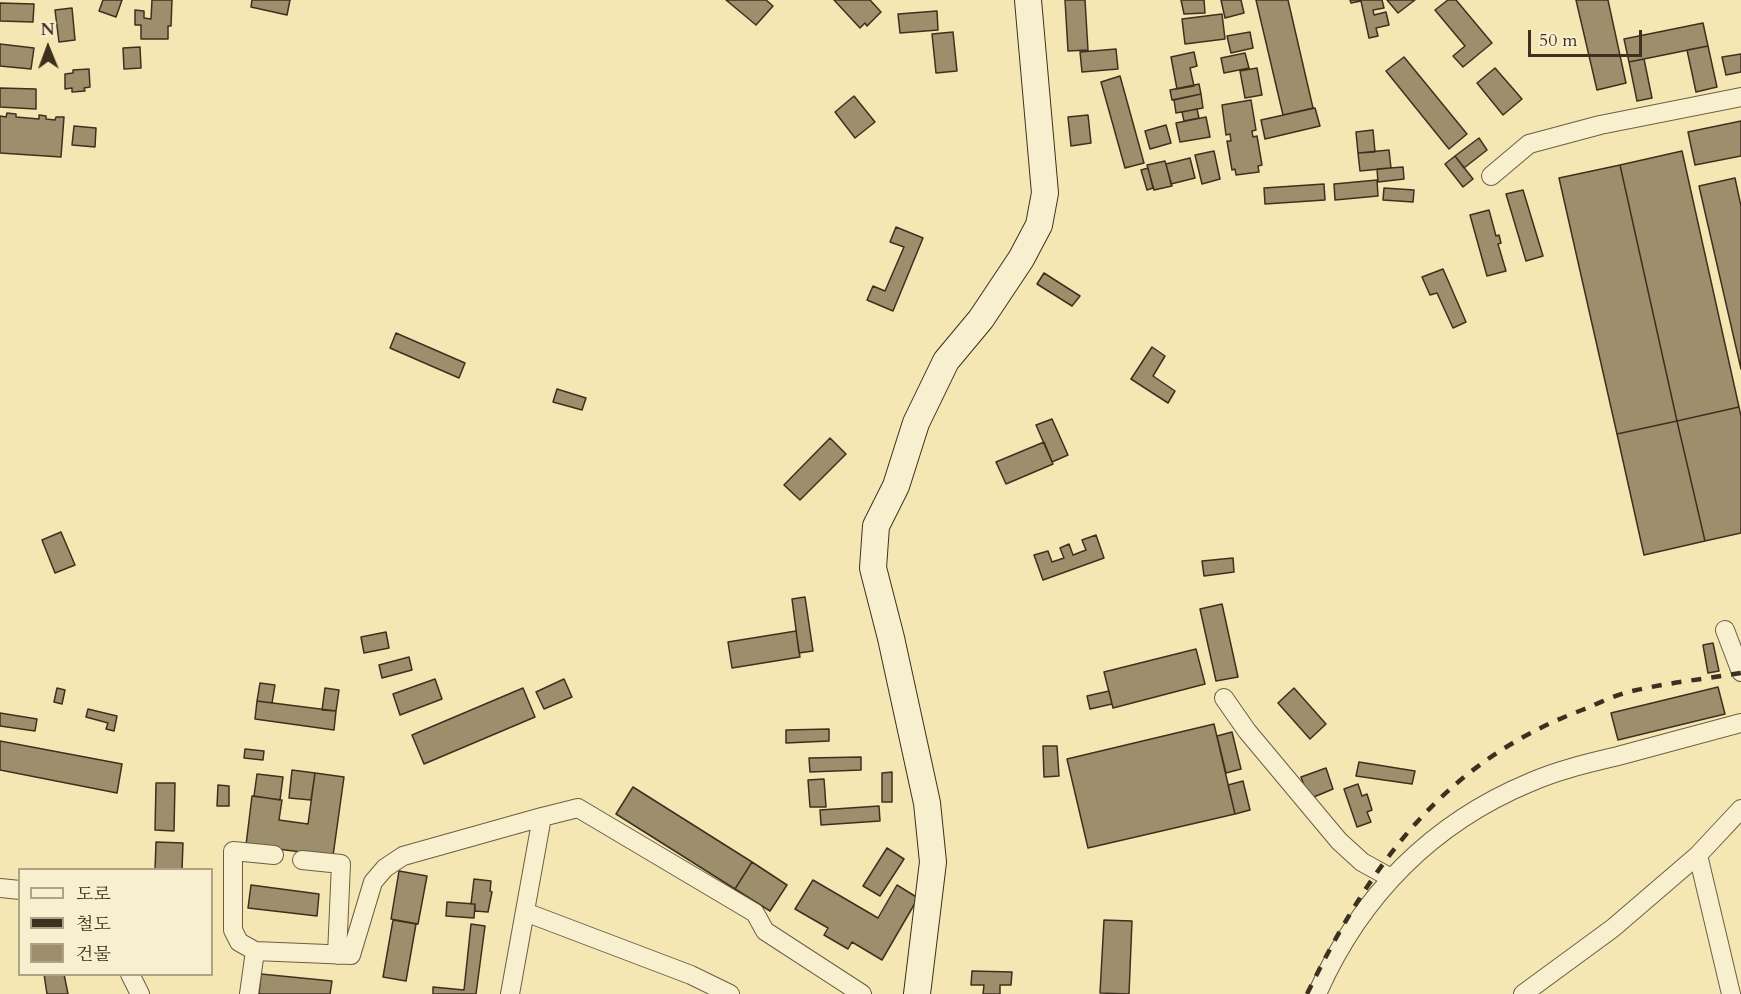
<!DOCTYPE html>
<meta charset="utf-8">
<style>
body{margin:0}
#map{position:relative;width:1741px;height:994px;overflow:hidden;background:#f5e7b3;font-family:Cardo,"Noto Serif KR",serif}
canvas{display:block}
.legend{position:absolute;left:18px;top:868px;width:195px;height:108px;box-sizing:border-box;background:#f8efce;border:2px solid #aea388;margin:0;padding:8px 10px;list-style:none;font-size:18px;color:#3e301f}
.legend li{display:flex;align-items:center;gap:12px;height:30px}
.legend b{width:30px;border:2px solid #aea388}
.north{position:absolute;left:18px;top:18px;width:60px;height:60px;-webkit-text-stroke:4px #f8efce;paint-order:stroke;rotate:359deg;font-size:16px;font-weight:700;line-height:24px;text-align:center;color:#3e301f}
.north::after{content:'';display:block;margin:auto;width:21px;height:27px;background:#3e301f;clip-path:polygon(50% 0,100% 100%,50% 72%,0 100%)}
.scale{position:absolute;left:1528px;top:30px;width:114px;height:27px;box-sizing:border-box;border:3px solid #3e301f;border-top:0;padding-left:8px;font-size:18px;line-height:21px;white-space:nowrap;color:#3e301f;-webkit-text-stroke:4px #f8efce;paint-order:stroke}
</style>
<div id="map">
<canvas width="1741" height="994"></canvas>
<ul class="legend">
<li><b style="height:8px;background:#f8efce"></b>도로</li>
<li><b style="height:8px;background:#3e301f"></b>철도</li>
<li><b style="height:16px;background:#9d8f6c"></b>건물</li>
</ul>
<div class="north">N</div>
<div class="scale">50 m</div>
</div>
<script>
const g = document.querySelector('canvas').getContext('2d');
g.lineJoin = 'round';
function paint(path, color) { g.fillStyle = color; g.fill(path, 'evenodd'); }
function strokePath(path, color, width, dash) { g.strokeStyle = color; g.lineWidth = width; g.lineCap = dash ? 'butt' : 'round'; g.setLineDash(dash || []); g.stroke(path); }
const building = new Path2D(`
 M 103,0 L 122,0 L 116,17 L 99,11 Z
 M 152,0 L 172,0 L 171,26 L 168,26 L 168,39 L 141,39 L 141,25 L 135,25 L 135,10 L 144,11 L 144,18 L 151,19 Z
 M 252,0 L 290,0 L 287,15 L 251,7 Z
 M 726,0 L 766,0 L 773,6 L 756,25 Z
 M 834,0 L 870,0 L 881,12 L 867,26 L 865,23 L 860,28 Z
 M 1065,0 L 1085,0 L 1088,50 L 1068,51 Z
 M 1181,0 L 1204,0 L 1205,13 L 1184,14 Z
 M 1221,0 L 1241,0 L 1244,13 L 1225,18 Z
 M 1256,0 L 1288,0 L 1313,108 L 1283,115 Z
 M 1350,0 L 1382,0 L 1384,8 L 1373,10 L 1374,15 L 1386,12 L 1389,25 L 1376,28 L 1378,36 L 1369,38 L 1361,1 L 1351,3 Z
 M 1387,0 L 1415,0 L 1398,13 Z
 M 1448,0 L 1456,0 L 1492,43 L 1463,67 L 1453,56 L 1465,46 L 1435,10 Z
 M 1576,0 L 1608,0 L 1626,83 L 1597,90 Z
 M 0,3 L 34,4 L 33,22 L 0,21 Z
 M 72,8 L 75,40 L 59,42 L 55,10 Z
 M 937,11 L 938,30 L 900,33 L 898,14 Z
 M 1222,14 L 1225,39 L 1185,44 L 1182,19 Z
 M 1703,23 L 1708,46 L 1629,62 L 1624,39 Z
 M 953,32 L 957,71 L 936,73 L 932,34 Z
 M 1250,32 L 1253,48 L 1231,53 L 1227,36 Z
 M 0,44 L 34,48 L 31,69 L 0,66 Z
 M 1708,46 L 1717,87 L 1696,92 L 1687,50 Z
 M 140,47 L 141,68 L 124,69 L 123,48 Z
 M 1116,49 L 1118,69 L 1082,72 L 1080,52 Z
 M 1194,52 L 1197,66 L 1190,68 L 1194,86 L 1177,89 L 1171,57 Z
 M 1245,53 L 1249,68 L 1224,73 L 1221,58 Z
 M 1741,54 L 1741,72 L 1726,75 L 1722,57 Z
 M 1404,57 L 1467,134 L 1449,149 L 1386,71 Z
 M 1644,59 L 1652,98 L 1637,101 L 1629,62 Z
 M 1257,68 L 1262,95 L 1245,98 L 1240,71 Z
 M 1495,68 L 1522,99 L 1503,115 L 1477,83 Z
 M 89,69 L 90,87 L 84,88 L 85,91 L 72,92 L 72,88 L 65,89 L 65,74 L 73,73 L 73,70 Z
 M 1120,76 L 1144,163 L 1125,168 L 1101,82 Z
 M 1199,84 L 1201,94 L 1172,100 L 1170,90 Z
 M 0,88 L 36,89 L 36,109 L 0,107 Z
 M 1201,94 L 1203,108 L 1176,113 L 1174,100 Z
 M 854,96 L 875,122 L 855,138 L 835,112 Z
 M 1251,100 L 1256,130 L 1252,131 L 1253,137 L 1257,136 L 1262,165 L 1258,166 L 1259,172 L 1236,175 L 1235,169 L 1232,170 L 1227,141 L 1231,141 L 1230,134 L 1226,135 L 1222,105 Z
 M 1315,108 L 1320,126 L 1265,139 L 1261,120 Z
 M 1197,109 L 1199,118 L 1184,121 L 1182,112 Z
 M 7,113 L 16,114 L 16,117 L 39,119 L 39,115 L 46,116 L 46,119 L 55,120 L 56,117 L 64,117 L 61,157 L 0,153 L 0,116 L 6,117 Z
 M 1088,115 L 1091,143 L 1071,146 L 1068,117 Z
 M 1206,117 L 1210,137 L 1180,142 L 1176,123 Z
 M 1741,121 L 1741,156 L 1695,165 L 1688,132 Z
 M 1166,125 L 1171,143 L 1150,149 L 1145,131 Z
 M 74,126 L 96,128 L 95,147 L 72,145 Z
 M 1373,130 L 1375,152 L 1358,153 L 1356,132 Z
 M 1479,138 L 1487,150 L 1464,168 L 1455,156 Z
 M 1389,150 L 1391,168 L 1360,171 L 1358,153 Z
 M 1214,151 L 1220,179 L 1202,184 L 1195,155 Z
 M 1682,151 L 1739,407 L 1677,421 L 1620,165 Z
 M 1455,156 L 1473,179 L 1463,187 L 1445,164 Z
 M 1190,158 L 1195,178 L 1171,184 L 1166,164 Z
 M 1165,161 L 1172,186 L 1154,190 L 1147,165 Z
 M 1620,165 L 1677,421 L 1617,434 L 1559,178 Z
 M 1403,167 L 1404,179 L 1378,182 L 1377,169 Z
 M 1148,168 L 1153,188 L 1147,190 L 1141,170 Z
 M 1735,178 L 1741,206 L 1741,369 L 1699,186 Z
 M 1377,180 L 1378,196 L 1335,200 L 1334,184 Z
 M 1324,184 L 1325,200 L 1265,204 L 1264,188 Z
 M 1384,188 L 1414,190 L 1413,202 L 1383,200 Z
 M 1523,190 L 1543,256 L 1526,261 L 1506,194 Z
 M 1489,210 L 1496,236 L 1499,235 L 1501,243 L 1498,244 L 1506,271 L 1487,276 L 1470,215 Z
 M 896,227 L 923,238 L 893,311 L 867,300 L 873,286 L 885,291 L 904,247 L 890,242 Z
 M 1443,269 L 1466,322 L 1453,328 L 1437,293 L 1430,295 L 1422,277 Z
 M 1044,273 L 1080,296 L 1072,306 L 1037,284 Z
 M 396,333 L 465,363 L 459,378 L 390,348 Z
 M 1152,347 L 1165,356 L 1153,376 L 1175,391 L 1168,403 L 1131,379 Z
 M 557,389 L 586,398 L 582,410 L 553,402 Z
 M 1739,407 L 1741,416 L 1741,533 L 1705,541 L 1677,421 Z
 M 1052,419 L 1068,455 L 1052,462 L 1036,425 Z
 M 1677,421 L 1705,541 L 1644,555 L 1617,434 Z
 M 830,438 L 846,454 L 800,500 L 784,485 Z
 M 1044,442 L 1053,464 L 1006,484 L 996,462 Z
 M 61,532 L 75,565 L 55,573 L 42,540 Z
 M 1096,535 L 1104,558 L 1043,580 L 1034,555 L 1048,551 L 1052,562 L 1064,558 L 1060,548 L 1069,544 L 1073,555 L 1086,550 L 1082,540 Z
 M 1233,558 L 1234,572 L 1204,576 L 1202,561 Z
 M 805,597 L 813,651 L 799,653 L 792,599 Z
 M 1222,604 L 1238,677 L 1216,681 L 1200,609 Z
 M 796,631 L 800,657 L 732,668 L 728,642 Z
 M 386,632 L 389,648 L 364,653 L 361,637 Z
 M 1713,643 L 1719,671 L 1708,673 L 1703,645 Z
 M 1196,649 L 1205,684 L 1113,708 L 1104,672 Z
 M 409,657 L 412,670 L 382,678 L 379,665 Z
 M 435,679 L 442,699 L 400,715 L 393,694 Z
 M 564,679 L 572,697 L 544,709 L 536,692 Z
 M 260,683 L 275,685 L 272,703 L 257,701 Z
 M 1718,687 L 1725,714 L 1618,740 L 1611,713 Z
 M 57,688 L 65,690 L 62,704 L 54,702 Z
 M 325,688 L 339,690 L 336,711 L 322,710 Z
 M 523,688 L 535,717 L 424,764 L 412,735 Z
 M 1294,688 L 1326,724 L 1310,739 L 1278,703 Z
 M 1109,691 L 1112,704 L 1090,709 L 1087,696 Z
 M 257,701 L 336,711 L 334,730 L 255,719 Z
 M 88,709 L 117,716 L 114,731 L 106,729 L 108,723 L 86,717 Z
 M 0,713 L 37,719 L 35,731 L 0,726 Z
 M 1214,724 L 1235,814 L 1088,848 L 1067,759 Z
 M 829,729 L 829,741 L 786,743 L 786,730 Z
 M 1232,732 L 1241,769 L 1226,773 L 1217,736 Z
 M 0,741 L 122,764 L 117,793 L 0,770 Z
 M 1043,746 L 1057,746 L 1059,776 L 1044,777 Z
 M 245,749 L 264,751 L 263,760 L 244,758 Z
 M 861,757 L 861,770 L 810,772 L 809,758 Z
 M 1359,762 L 1415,771 L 1412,784 L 1356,776 Z
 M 1326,768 L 1333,789 L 1309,799 L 1301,777 Z
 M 292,770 L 315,773 L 311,800 L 289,798 Z
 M 892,772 L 892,802 L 882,802 L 882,773 Z
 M 315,773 L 344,777 L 333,856 L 246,845 L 252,796 L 282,800 L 279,820 L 308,824 Z
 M 257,774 L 283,777 L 280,800 L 254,796 Z
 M 824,779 L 826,807 L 810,807 L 808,780 Z
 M 1243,781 L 1250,810 L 1235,814 L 1228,785 Z
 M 156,783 L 175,783 L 174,831 L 155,830 Z
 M 1358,784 L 1362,796 L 1367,794 L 1372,810 L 1367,812 L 1371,822 L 1357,827 L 1344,789 Z
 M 218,785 L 229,786 L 229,806 L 217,806 Z
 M 633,787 L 752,862 L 735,889 L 616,814 Z
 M 879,806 L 880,821 L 821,825 L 820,810 Z
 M 156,842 L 183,843 L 182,870 L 155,870 Z
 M 887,848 L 904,859 L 880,896 L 863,886 Z
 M 752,862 L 787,885 L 770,911 L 735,889 Z
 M 399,871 L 427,876 L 418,924 L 391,919 Z
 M 474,879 L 491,881 L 490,891 L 492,892 L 488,912 L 475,911 L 475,904 L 471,904 Z
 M 813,880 L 878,918 L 897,885 L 918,898 L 882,960 L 852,942 L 848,949 L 824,935 L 828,928 L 795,909 Z
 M 251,885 L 319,894 L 317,916 L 248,908 Z
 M 447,902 L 475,904 L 474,918 L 446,916 Z
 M 393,920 L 416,924 L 406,981 L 383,977 Z
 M 1104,920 L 1132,921 L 1129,994 L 1100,993 Z
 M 471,924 L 485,926 L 476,994 L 433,994 L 433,987 L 464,990 Z
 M 972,971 L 1012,972 L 1011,985 L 1000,985 L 1000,994 L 983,994 L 984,985 L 971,985 Z
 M 44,974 L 64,974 L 68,994 L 47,994 Z
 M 261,974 L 332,981 L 330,994 L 259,994 Z`);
const street = new Path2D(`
 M 1491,176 L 1529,144 L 1600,125 L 1741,97
 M 1725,630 L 1741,672
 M 1224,698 L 1247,731 L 1339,841 L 1362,862 L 1391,878
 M 1698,855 L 1731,994
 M 302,860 L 341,864 L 337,955
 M 0,888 L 20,890
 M 525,912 L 691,975 L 730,994
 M 255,951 L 239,942 L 233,930 L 233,851 L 274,855
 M 130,974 L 140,994
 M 249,994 L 255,951 L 351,955 L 373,882 L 385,868 L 403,856 L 542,817
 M 510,994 L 542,817 L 578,808 L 755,913 L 765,931 L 862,994
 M 1317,994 C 1360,896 1432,823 1531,782 C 1558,770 1589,763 1618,756 C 1659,745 1700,734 1741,723
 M 1523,994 L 1613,928 L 1698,855 L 1741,809`);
const secondary = new Path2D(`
 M 917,994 L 933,862 L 927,803 L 891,638 L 873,568 L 876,526 L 896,486 L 916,423 L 946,361 L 981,319 L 1021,259 L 1039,225 L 1045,193 L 1028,0`);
const rail = new Path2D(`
 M 1307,994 C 1370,865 1443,762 1582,710 C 1597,704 1613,696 1628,692 C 1665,683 1704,679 1741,673`);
paint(building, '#9d8f6c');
strokePath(building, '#3e301f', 1.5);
strokePath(street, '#6c5e44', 20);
strokePath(secondary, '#3e301f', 28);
strokePath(street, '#f8efce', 18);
strokePath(secondary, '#f8efce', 26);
strokePath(rail, '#3e301f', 4.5, [10, 10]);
</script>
